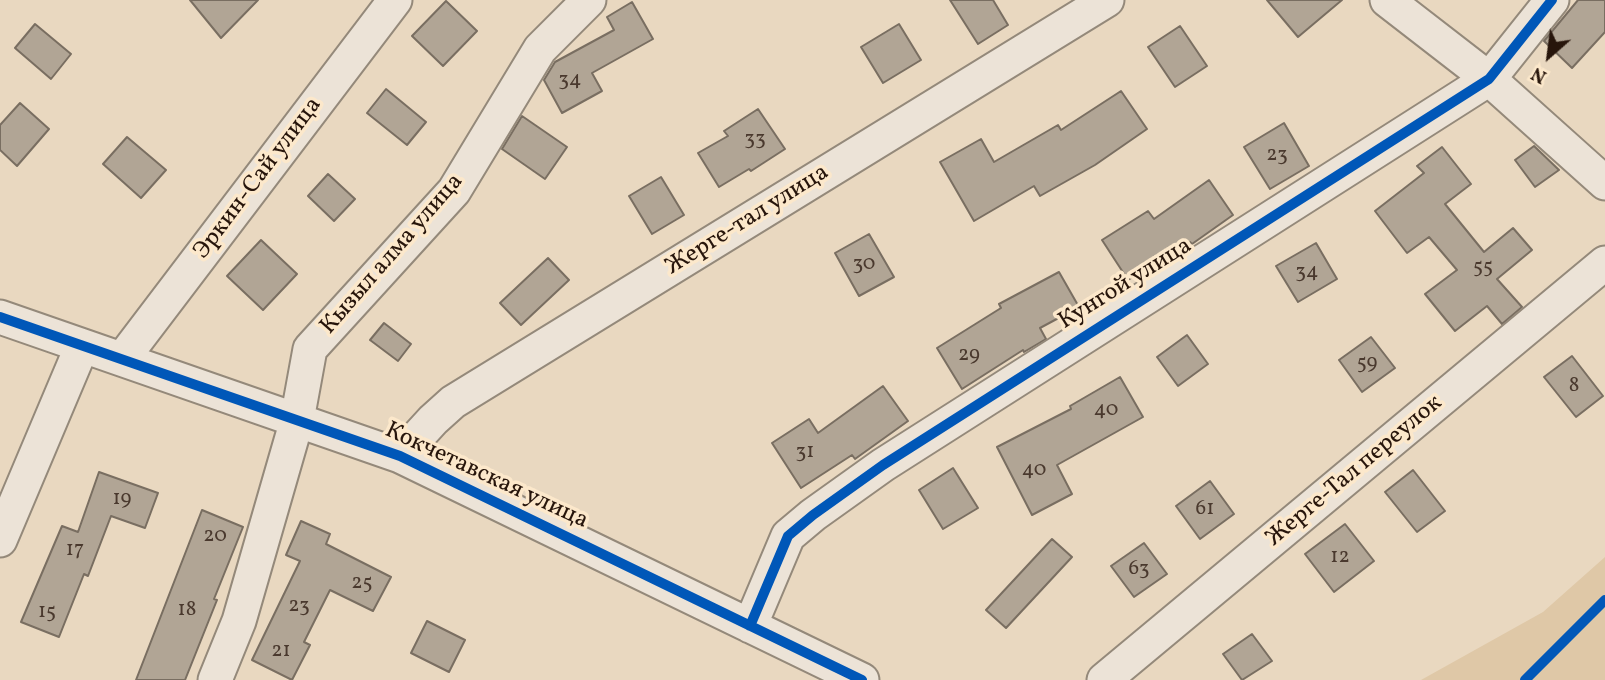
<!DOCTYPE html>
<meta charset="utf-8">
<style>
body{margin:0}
#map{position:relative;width:1605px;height:680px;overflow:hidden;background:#e9d8c0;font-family:Vollkorn,serif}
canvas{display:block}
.north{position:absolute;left:1514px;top:21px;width:70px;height:70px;-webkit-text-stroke:5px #fce8cb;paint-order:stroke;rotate:208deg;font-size:19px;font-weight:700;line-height:28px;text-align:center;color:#27150b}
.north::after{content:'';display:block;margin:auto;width:24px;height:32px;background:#27150b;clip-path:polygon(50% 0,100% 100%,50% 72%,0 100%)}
</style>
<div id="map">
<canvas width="1605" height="680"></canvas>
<div class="north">N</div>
</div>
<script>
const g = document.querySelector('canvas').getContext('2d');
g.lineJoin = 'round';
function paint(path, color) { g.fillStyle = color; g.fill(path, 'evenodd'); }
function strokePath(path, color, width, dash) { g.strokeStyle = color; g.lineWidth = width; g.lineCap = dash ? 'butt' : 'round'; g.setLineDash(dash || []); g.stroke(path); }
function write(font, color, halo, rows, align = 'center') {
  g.font = font + ' Vollkorn,serif'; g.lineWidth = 7; g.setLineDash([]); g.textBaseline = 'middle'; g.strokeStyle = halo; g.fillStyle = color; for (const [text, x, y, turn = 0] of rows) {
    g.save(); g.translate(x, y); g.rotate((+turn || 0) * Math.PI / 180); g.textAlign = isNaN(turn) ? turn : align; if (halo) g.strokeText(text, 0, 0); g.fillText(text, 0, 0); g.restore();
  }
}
const green = new Path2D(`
 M 1605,557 L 1605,680 L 1421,680 L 1543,612 Z`);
const building = new Path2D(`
 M 190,0 L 258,0 L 221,38 Z
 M 950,0 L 993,0 L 1008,25 L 978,44 Z
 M 1267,0 L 1342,0 L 1298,37 Z
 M 1578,0 L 1605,0 L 1605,32 L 1572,68 L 1544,41 Z
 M 446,1 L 477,31 L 443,66 L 412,36 Z
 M 632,2 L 653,39 L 592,73 L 602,91 L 562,113 L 544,80 L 555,62 L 614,30 L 607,17 Z
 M 35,24 L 71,54 L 51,79 L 15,48 Z
 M 899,24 L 921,60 L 883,83 L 861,47 Z
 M 1180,26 L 1207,66 L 1175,87 L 1148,47 Z
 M 386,89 L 426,122 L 407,145 L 367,113 Z
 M 1121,91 L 1147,129 L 1095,165 L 1040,196 L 1034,186 L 974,221 L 940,162 L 981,139 L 994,162 L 1058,125 L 1061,130 Z
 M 20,103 L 49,129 L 17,166 L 0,150 L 0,125 Z
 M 758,109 L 785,149 L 751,171 L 749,169 L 719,187 L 698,153 L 728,136 L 724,131 Z
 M 522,116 L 567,147 L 545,179 L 502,149 Z
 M 1284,123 L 1309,166 L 1270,189 L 1244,147 Z
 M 127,137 L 166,170 L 141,198 L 103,164 Z
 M 1534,146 L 1559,170 L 1535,187 L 1515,160 Z
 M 1442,147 L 1471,184 L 1445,204 L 1484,252 L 1513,228 L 1532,250 L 1497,279 L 1522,307 L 1502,324 L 1487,306 L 1455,331 L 1425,294 L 1457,270 L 1429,237 L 1407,253 L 1375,211 L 1424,173 L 1417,166 Z
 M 328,174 L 355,199 L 334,221 L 308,196 Z
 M 661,177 L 684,215 L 652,234 L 629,196 Z
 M 1209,180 L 1233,215 L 1192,244 L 1190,242 L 1128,280 L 1102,240 L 1148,211 L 1154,219 Z
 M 869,234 L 894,277 L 859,296 L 835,253 Z
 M 261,240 L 297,274 L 263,310 L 227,276 Z
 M 1316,243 L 1337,279 L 1298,302 L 1276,266 Z
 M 548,258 L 569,280 L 521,325 L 500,303 Z
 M 1059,272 L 1079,307 L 1040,328 L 1046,339 L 1024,352 L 1023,350 L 962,389 L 937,348 L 1001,308 L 999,304 Z
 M 384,323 L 411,344 L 398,361 L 370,340 Z
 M 1187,335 L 1208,364 L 1178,386 L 1157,357 Z
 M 1371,337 L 1395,368 L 1362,392 L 1339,360 Z
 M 1572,356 L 1603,396 L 1576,417 L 1544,377 Z
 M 1120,377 L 1143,417 L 1057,465 L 1072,494 L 1032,515 L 997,447 L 1071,409 L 1070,406 Z
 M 883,386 L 908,421 L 855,459 L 852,455 L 801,488 L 772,443 L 809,419 L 818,433 Z
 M 953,468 L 978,508 L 943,529 L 919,490 Z
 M 1413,470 L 1445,511 L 1417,532 L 1385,492 Z
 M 99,472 L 158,493 L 145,528 L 111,516 L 88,576 L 84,574 L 59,637 L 21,622 L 62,526 L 78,532 Z
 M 1210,481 L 1234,514 L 1200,539 L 1176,506 Z
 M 202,510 L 243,527 L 214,599 L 217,600 L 185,680 L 136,680 Z
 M 301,521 L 330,534 L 326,544 L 391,577 L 373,611 L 330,590 L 304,642 L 310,645 L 292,680 L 252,660 L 300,561 L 286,555 Z
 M 1345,524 L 1374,561 L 1334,592 L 1305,554 Z
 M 1052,539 L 1072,557 L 1006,628 L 986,610 Z
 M 1144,543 L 1167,574 L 1134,597 L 1111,566 Z
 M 427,621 L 465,640 L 449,672 L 411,653 Z
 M 1252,634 L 1272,661 L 1242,680 L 1223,654 Z`);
const minor = new Path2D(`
 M 1387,0 L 1489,79 L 1605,183
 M 0,317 L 400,456 L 862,680
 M 123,358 L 395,0
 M 400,456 L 433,420 L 453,402 L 1107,0
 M 0,540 L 82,346
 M 750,626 L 788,536 L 813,515 L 883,465 L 1489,79 L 1552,0
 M 215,680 L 239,621 L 297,420 L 310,349 L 454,191 L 540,49 L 589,0
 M 1104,680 L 1605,263`);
const cycleway = new Path2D(`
 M 0,317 L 400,456 L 862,680
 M 750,626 L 788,536 L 813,515 L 883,465 L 1489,79 L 1552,0
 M 1525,680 L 1605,600`);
const numberNames = [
 ["34",570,81],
 ["33",755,140],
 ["23",1277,156],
 ["30",864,265],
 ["55",1483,268],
 ["34",1307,273],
 ["29",969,356],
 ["59",1367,364],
 ["8",1574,387],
 ["40",1106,411],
 ["31",805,453],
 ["40",1034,471],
 ["19",122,500],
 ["61",1205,510],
 ["20",215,537],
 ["17",75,551],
 ["12",1340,558],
 ["63",1139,570],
 ["25",362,584],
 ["23",299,607],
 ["18",187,611],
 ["15",47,613],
 ["21",281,652]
];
const streetNames = [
 ["Эркин-Сай улица",259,179,-53],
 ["Жерге-тал улица",748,221,-32],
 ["Кызыл алма улица",393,255,-49],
 ["Кунгой улица",1126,285,-32],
 ["Жерге-Тал переулок",1355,472,-40],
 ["Кокчетавская улица",486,477,25]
];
paint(green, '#dfc8a7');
paint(building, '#b1a595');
strokePath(building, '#796e61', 2);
strokePath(minor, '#94897a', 37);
strokePath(minor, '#ece3d7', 33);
strokePath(cycleway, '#0057b8', 10);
write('21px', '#4a392e', null, numberNames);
write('24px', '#27150b', '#fce8cb', streetNames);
</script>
